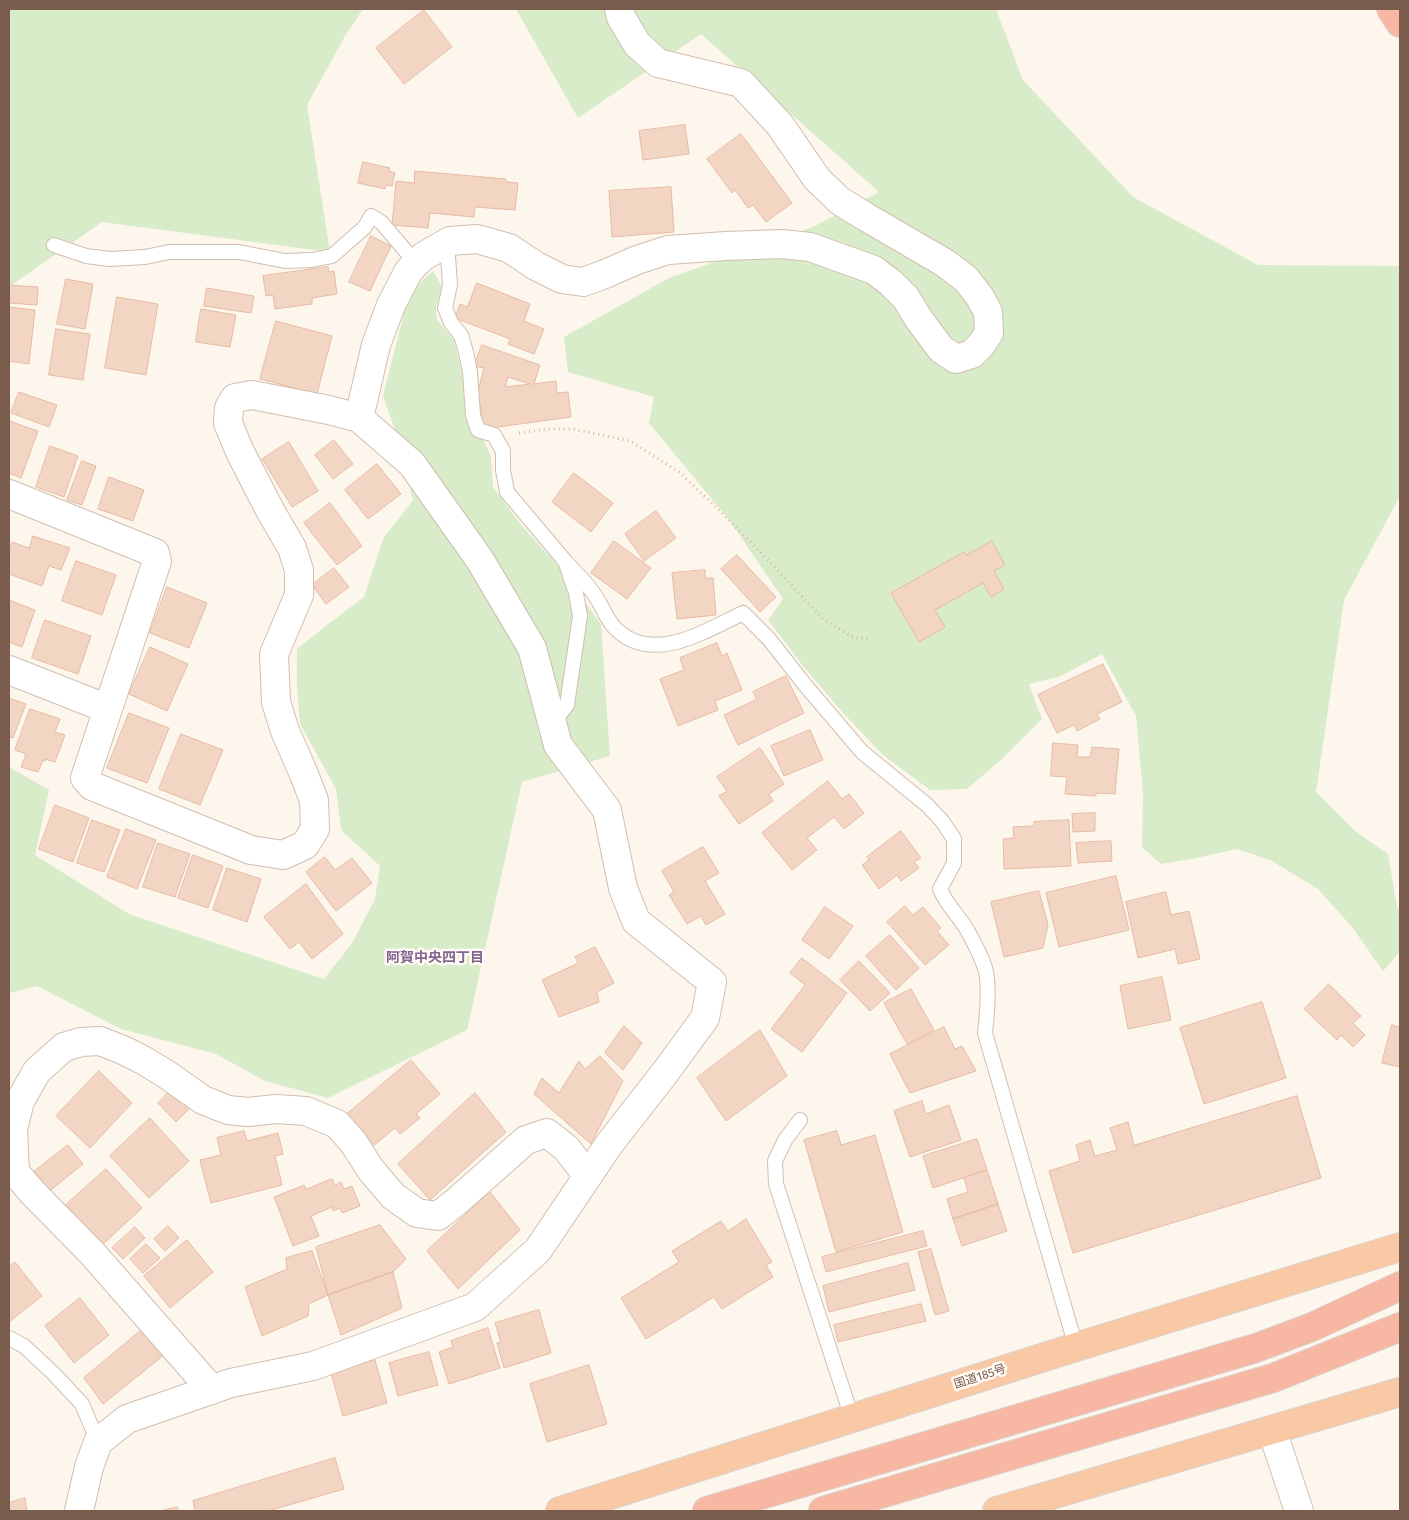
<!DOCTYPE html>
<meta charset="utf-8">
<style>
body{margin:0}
#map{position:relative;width:1409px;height:1520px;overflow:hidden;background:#fdf6ec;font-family:"Fira Sans",sans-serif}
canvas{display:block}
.frame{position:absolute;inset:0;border:10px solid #7a5c4d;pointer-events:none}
</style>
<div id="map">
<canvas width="1409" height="1520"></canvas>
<div class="frame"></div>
</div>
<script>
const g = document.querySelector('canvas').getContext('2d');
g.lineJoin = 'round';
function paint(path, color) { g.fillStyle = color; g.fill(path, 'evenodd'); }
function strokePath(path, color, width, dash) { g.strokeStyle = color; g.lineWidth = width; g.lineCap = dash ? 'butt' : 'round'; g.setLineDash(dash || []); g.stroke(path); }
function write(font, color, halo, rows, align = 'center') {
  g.font = font + ' "Fira Sans","Noto Sans JP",sans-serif'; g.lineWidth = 5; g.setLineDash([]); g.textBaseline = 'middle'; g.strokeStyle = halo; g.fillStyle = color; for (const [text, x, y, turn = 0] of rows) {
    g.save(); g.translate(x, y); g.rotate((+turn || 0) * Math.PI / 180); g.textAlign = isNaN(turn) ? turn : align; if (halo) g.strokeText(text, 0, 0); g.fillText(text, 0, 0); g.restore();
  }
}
const green = new Path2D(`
 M 9,9 L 363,9 L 345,36 L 307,105 L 330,252 L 102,222 L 9,287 Z
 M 516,9 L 996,9 L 1023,80 L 1133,197 L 1258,265 L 1400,266 L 1400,496 L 1344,600 L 1316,792 L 1356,832 L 1388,854 L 1397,906 L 1400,912 L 1400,952 L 1383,971 L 1352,927 L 1318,889 L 1270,860 L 1237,849 L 1192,859 L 1161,864 L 1142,847 L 1143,794 L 1136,716 L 1102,654 L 1059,677 L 1029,684 L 1042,719 L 1002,759 L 967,789 L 930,790 L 883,755 L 844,714 L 803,666 L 768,620 L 783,599 L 730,521 L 649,423 L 654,397 L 568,372 L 564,337 L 669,278 L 813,227 L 879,192 L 701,34 L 578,118 Z
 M 433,271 L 444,290 L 436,306 L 437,320 L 454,340 L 464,380 L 466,417 L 485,443 L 491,457 L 493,487 L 521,525 L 556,563 L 601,624 L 610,756 L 522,782 L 467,1030 L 328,1098 L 265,1081 L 216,1054 L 121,1029 L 37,986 L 9,993 L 9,767 L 49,790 L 35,855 L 129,914 L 324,979 L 352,943 L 375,899 L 380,866 L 341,830 L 336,789 L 300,724 L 297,685 L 297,649 L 327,625 L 364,597 L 383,539 L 413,500 L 394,427 L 383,396 L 404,313 L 416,286 Z`);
const building = new Path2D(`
 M 424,10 L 452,47 L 404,84 L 376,48 Z
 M 685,125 L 689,154 L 643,160 L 639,131 Z
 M 741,134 L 792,203 L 766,222 L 753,205 L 748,208 L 735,190 L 732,193 L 707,159 Z
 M 363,162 L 390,168 L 389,171 L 395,173 L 392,186 L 386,185 L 385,189 L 358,183 Z
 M 415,171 L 506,179 L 506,182 L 518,183 L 515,210 L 475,207 L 474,217 L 430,213 L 428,228 L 392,225 L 396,181 L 414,183 Z
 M 671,187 L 674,232 L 612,237 L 609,191 Z
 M 371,236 L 391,246 L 370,291 L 349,282 Z
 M 328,267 L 329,272 L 334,271 L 337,294 L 312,298 L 312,304 L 275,309 L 273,295 L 266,296 L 263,276 Z
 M 66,279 L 93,284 L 85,329 L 57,324 Z
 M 477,283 L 530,304 L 524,321 L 544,329 L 534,354 L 508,344 L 510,339 L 455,318 L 460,304 L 467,307 Z
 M 9,285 L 38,287 L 37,305 L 9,303 Z
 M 207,288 L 254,296 L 251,313 L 204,306 Z
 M 117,297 L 158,304 L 146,375 L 105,368 Z
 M 9,307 L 35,310 L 29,364 L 9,361 Z
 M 201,309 L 236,315 L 230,347 L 196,342 Z
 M 276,321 L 332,336 L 317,394 L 260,379 Z
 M 56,329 L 90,334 L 83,380 L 49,375 Z
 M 482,345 L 540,365 L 534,384 L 556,381 L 557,393 L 568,392 L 571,417 L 483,429 L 478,391 L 484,368 L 474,366 ZM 508,377 L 530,384 L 506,387 Z
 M 19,392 L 57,405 L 49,427 L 11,413 Z
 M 9,421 L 38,431 L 21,478 L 9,473 Z
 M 334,440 L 353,464 L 333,479 L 315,455 Z
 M 289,442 L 318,491 L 292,507 L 262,459 Z
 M 50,446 L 78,456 L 64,497 L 36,487 Z
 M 82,461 L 96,466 L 82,505 L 67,500 Z
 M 377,464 L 401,494 L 368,519 L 345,490 Z
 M 574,473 L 613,503 L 591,532 L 552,502 Z
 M 109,477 L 144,490 L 133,521 L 98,509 Z
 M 330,503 L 362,546 L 337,565 L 304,523 Z
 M 656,511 L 676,538 L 644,561 L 625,534 Z
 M 33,536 L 70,548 L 61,570 L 49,566 L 42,586 L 9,574 L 9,552 L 12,542 L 29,548 Z
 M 614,541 L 651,568 L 627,599 L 591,573 Z
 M 992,541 L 1005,565 L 994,571 L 1004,589 L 991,597 L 983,583 L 935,610 L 945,627 L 919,642 L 891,593 L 964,552 L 966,555 Z
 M 737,555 L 776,597 L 760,612 L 721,569 Z
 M 76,561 L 116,575 L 102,615 L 62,601 Z
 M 334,568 L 349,587 L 326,604 L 312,585 Z
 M 705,570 L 705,578 L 713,578 L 716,615 L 677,619 L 672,573 Z
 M 167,587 L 207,603 L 189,648 L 150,633 Z
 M 9,600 L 35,610 L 22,647 L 9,642 Z
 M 45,620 L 91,636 L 78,674 L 32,658 Z
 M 717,643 L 722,656 L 727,653 L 742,690 L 715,701 L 718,710 L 678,726 L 660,679 L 684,670 L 680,658 Z
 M 150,647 L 188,664 L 167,711 L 129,694 Z
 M 1103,664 L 1122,702 L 1097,714 L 1100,719 L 1077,731 L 1074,725 L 1057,733 L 1038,695 Z
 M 786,676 L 804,713 L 738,745 L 724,715 L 757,699 L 753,692 Z
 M 9,698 L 26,704 L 13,738 L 9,737 Z
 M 30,709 L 60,719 L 55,732 L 65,735 L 55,762 L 45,759 L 45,761 L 43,760 L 38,772 L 21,767 L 26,754 L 15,750 Z
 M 129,713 L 169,728 L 147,783 L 107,768 Z
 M 810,730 L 823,760 L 784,776 L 771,746 Z
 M 181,734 L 223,750 L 200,805 L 159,789 Z
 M 1053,743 L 1078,745 L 1077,757 L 1090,757 L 1092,747 L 1119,749 L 1115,794 L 1096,793 L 1096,796 L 1065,794 L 1067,777 L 1051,776 Z
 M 760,748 L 784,784 L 769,794 L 773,801 L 739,824 L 719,796 L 727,791 L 717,777 Z
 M 828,781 L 842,799 L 849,794 L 864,813 L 844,829 L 834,817 L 807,838 L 817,850 L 792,870 L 762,833 Z
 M 55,805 L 89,818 L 73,862 L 39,849 Z
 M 1095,813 L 1095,831 L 1073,832 L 1072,814 Z
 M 92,820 L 120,830 L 104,872 L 77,863 Z
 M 1069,820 L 1071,866 L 1004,869 L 1003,839 L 1014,838 L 1013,827 L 1034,826 L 1034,822 Z
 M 126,829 L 156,840 L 137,889 L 107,877 Z
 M 901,831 L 921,858 L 914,862 L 919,868 L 901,881 L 897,875 L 879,889 L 862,865 L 869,860 L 867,857 Z
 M 1111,841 L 1112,861 L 1078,863 L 1076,843 Z
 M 158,843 L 190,854 L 175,897 L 143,887 Z
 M 703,847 L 719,873 L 705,881 L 725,914 L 706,925 L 701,916 L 687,924 L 669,895 L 674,892 L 662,871 Z
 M 193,855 L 223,866 L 208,908 L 178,898 Z
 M 325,857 L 335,870 L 352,858 L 372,883 L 336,911 L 306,872 Z
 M 227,868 L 261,879 L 247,922 L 213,910 Z
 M 1116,876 L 1129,930 L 1059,947 L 1046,893 Z
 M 306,884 L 343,934 L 312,959 L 299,942 L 290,949 L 264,917 Z
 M 1039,891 L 1048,925 L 1043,948 L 1004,957 L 991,902 Z
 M 1166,892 L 1171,915 L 1189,911 L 1200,959 L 1178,964 L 1175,949 L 1138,958 L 1126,902 Z
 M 905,906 L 913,915 L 923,907 L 941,928 L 937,931 L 949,945 L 925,965 L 887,922 Z
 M 825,907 L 853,926 L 829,959 L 802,940 Z
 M 890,935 L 919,968 L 896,990 L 866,956 Z
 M 595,947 L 614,983 L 597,992 L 599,1002 L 559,1017 L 542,980 L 578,963 L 575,957 Z
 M 802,958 L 847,993 L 802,1052 L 771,1029 L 805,985 L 790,973 Z
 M 859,961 L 890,993 L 870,1011 L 840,980 Z
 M 1162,977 L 1171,1020 L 1128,1029 L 1120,986 Z
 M 1329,984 L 1361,1016 L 1353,1023 L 1365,1035 L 1353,1047 L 1341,1035 L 1337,1040 L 1304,1009 Z
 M 911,989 L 934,1030 L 907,1044 L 884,1003 Z
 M 1262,1002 L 1286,1078 L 1204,1104 L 1180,1028 Z
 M 1392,1025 L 1400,1027 L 1400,1067 L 1382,1063 Z
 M 624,1026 L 642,1043 L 623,1070 L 605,1053 Z
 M 944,1027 L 955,1049 L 962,1046 L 976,1071 L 910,1093 L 890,1054 Z
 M 760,1030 L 787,1076 L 726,1121 L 697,1078 Z
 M 600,1056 L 623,1081 L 591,1144 L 534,1094 L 542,1078 L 559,1093 L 579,1061 L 585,1069 Z
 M 411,1060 L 440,1094 L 416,1114 L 420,1118 L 400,1134 L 395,1128 L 374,1145 L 347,1114 Z
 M 99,1071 L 132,1103 L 90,1148 L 56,1116 Z
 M 173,1088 L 191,1107 L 176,1122 L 158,1103 Z
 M 475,1093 L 506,1132 L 430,1200 L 398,1164 Z
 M 1297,1096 L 1321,1178 L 1073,1253 L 1049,1171 L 1080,1161 L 1076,1145 L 1090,1140 L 1095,1156 L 1117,1150 L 1110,1128 L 1128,1122 L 1134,1145 Z
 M 922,1101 L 926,1114 L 949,1105 L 961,1140 L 910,1157 L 894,1111 Z
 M 150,1118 L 189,1161 L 149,1198 L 110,1156 Z
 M 244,1131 L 247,1141 L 278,1133 L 283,1154 L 275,1156 L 282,1185 L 211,1203 L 200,1160 L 221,1155 L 217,1138 Z
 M 837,1131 L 841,1145 L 875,1135 L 903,1232 L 836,1252 L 804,1140 Z
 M 977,1139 L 987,1170 L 933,1188 L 923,1156 Z
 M 68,1145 L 83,1164 L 46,1194 L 31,1174 Z
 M 106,1169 L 142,1208 L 102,1245 L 66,1205 Z
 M 987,1170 L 998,1204 L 953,1219 L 947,1199 L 968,1192 L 964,1178 Z
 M 332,1179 L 335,1185 L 341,1182 L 344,1189 L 352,1186 L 360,1206 L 342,1213 L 340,1208 L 333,1211 L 332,1207 L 311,1216 L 319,1236 L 293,1246 L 274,1197 L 304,1185 L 306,1189 Z
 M 490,1192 L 520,1230 L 458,1289 L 427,1251 Z
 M 998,1204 L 1007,1231 L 962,1246 L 953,1219 Z
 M 746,1219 L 772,1262 L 766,1265 L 773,1277 L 722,1309 L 714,1297 L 646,1339 L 621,1298 L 679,1262 L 672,1251 L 721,1221 L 728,1231 Z
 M 380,1225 L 406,1259 L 393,1272 L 328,1295 L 316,1247 Z
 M 168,1226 L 179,1238 L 165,1251 L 154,1239 Z
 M 135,1227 L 145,1238 L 123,1259 L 112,1248 Z
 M 923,1231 L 927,1246 L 826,1272 L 822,1257 Z
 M 187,1240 L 213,1272 L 170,1308 L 144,1276 Z
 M 146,1244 L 160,1258 L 143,1273 L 130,1259 Z
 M 931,1249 L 949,1311 L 935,1315 L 918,1252 Z
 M 312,1251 L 328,1295 L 309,1304 L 308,1316 L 262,1336 L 245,1287 L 287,1269 L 286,1258 Z
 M 15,1262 L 42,1296 L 9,1322 L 9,1267 Z
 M 908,1263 L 915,1290 L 829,1312 L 823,1286 Z
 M 393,1272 L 402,1308 L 341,1335 L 328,1295 Z
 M 80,1298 L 109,1335 L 74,1363 L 45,1326 Z
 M 921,1304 L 926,1321 L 838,1342 L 834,1325 Z
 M 539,1310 L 551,1353 L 504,1368 L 497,1343 L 501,1342 L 495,1323 Z
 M 144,1328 L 164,1355 L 103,1404 L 84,1378 Z
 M 488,1328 L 500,1368 L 449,1384 L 439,1352 L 453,1347 L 451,1341 Z
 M 429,1352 L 438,1385 L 398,1396 L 389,1363 Z
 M 375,1360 L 387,1403 L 343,1416 L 331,1373 Z
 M 589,1365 L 607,1424 L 547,1442 L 530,1384 Z
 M 335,1458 L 344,1489 L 268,1511 L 195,1511 L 193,1501 Z
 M 25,1498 L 27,1511 L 9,1511 L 9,1503 Z
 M 177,1507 L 179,1511 L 161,1511 Z`);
const path = new Path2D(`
 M 519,433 L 547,429 L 573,429 L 630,441 L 679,472 L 714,505 L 767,559 L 823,619 L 853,637 L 870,639`);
const service = new Path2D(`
 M 447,242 L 450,285 L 445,308 L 451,323 L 461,335 L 466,352 L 470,372 L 473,415 L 478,430 L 494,435 L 503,451 L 503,470 L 507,492 L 565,561 L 576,593 L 580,616 L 567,705 L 553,723
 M 54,245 L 86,256 L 110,259 L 145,257 L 169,252 L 239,252 L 285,261 L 312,260 L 332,256 L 365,227 L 371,216 L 381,222 L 416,263
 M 565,561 C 574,571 584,580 591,590 C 600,600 606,620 616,629 C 653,665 705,631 743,613 L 769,639 L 805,685 L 862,752 L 927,805 L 942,821 L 954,839 L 954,863 L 940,889 C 946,904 957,914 966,928 C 973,941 986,963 987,978 C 989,996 987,1015 985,1033 L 1076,1347
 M 800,1120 L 785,1140 L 775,1161 L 776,1184 L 852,1418
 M 9,1338 L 24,1346 L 54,1374 L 82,1404 L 98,1442`);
const minor = new Path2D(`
 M 9,494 L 155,553 L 157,561 L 85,778 L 92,786 L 251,850 L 283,855 L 305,845 L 315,829 L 314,800 L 303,772 L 285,731 L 276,702 L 274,654 L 299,595 L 299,570 L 292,548 L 271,512 L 240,452 L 228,423 L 229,408 L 235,398 L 252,395 L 329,410 L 359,418
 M 9,670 L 108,709
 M 212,1390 L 92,1253 L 32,1192 L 15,1172 L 13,1129 L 20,1101 L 37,1071 L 64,1047 L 81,1042 L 100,1041 L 123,1050 L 143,1060 L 166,1074 L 203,1100 L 228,1110 L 248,1112 L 276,1109 L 306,1111 L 337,1124 L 353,1142 L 371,1170 L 393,1196 L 417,1213 L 438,1216 L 457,1201 L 526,1140 L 547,1133 L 566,1148 L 588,1176
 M 1272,1430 L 1299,1511
 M 79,1511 L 89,1467 L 98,1442 L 127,1419 L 231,1383 L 313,1366 L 475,1307 L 538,1250 L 610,1143 L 664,1074 L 705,1018 L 712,982 L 636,921 L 623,888 L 607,810 L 558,745 L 532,648 L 480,560 L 412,464 L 359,418 L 376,345 L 391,305 L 408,272 L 416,263 L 424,256 L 450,241 L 477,239 L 509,248 L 536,266 L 562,279 L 583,282 L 605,274 L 637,260 L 668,250 L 726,246 L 782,244 L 810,247 L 874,270 L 891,283 L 906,298 L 918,318 L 941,349 L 956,359 L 972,354 L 981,345 L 989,333 L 988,312 L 980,297 L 966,279 L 945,263 L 866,217 L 840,201 L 817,179 L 780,125 L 741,83 L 658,63 L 637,44 L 621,17 L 619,9`);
const trunk = new Path2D(`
 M 560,1511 L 1076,1347 L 1400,1247
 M 997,1511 L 1400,1392`);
const motorway = new Path2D(`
 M 1391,9 L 1400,23
 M 707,1511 L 1256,1348 L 1312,1327 L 1400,1286
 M 823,1511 L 1273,1378 L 1400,1327`);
const streetNames = [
 ["国道185号",980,1377,-18]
];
const neighbourhoodNames = [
 ["阿賀中央四丁目",435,958]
];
paint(green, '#d8ecc9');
paint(building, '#f3d5c3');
strokePath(building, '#e6bba3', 1);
strokePath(service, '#d1beb0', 16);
strokePath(minor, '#d1beb0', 30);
strokePath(trunk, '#dad1cd', 30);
strokePath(motorway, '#dad1cd', 30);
strokePath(path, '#d9b8a5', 3, [1, 4]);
strokePath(service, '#fff', 14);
strokePath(minor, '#fff', 28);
strokePath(trunk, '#f9c8a4', 28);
strokePath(motorway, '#f7b7a3', 28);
write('12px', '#7a5c4d', '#fffaf3', streetNames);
write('bold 14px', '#846695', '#fffaf3', neighbourhoodNames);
</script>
